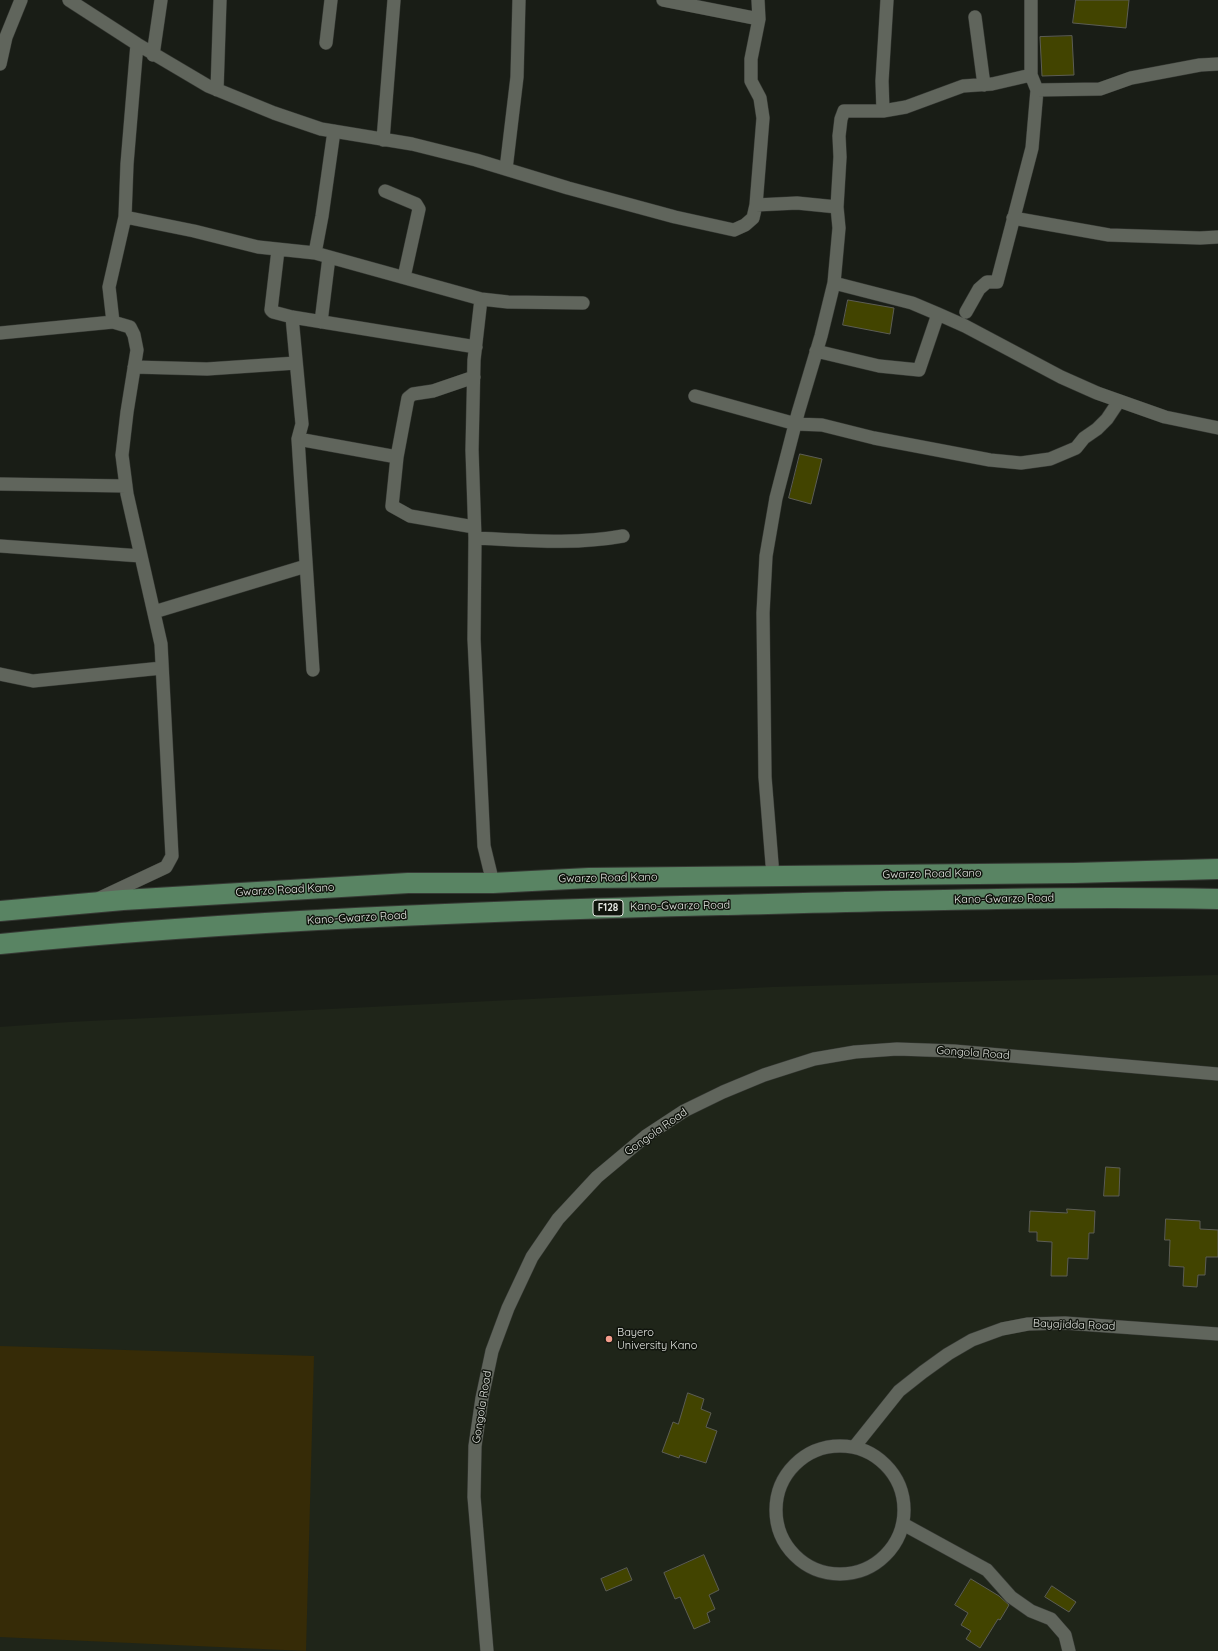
<!DOCTYPE html>
<style>
body{margin:0}
canvas{display:block;background:#191d16}
</style>
<canvas width="1218" height="1651"></canvas>
<script>
const g = document.querySelector('canvas').getContext('2d');
g.lineJoin = 'round';
function paint(path, color) { g.fillStyle = color; g.fill(path, 'evenodd'); }
function strokePath(path, color, width, dash) { g.strokeStyle = color; g.lineWidth = width; g.lineCap = dash ? 'butt' : 'round'; g.setLineDash(dash || []); g.stroke(path); }
function write(font, color, halo, rows, align = 'center') {
  g.font = font + ' Quicksand,sans-serif'; g.lineWidth = 3; g.setLineDash([]); g.textBaseline = 'middle'; g.strokeStyle = halo; g.fillStyle = color; for (const [text, x, y, turn = 0] of rows) {
    g.save(); g.translate(x, y); g.rotate((+turn || 0) * Math.PI / 180); g.textAlign = isNaN(turn) ? turn : align; if (halo) g.strokeText(text, 0, 0); g.fillText(text, 0, 0); g.restore();
  }
}
const built = new Path2D(`
 M 1218,975 L 1218,1651 L 0,1651 L 0,1027 L 70,1022 L 773,987 Z`);
const green = new Path2D(`
 M 0,1346 L 314,1356 L 306,1651 L 0,1637 Z`);
const building = new Path2D(`
 M 1076,0 L 1129,0 L 1126,28 L 1073,23 Z
 M 1072,36 L 1074,75 L 1042,76 L 1040,37 Z
 M 848,300 L 894,308 L 890,334 L 843,325 Z
 M 800,454 L 822,459 L 811,504 L 789,498 Z
 M 1106,1167 L 1120,1168 L 1119,1196 L 1104,1196 Z
 M 1067,1209 L 1095,1211 L 1094,1233 L 1089,1233 L 1088,1259 L 1068,1258 L 1067,1276 L 1051,1276 L 1052,1242 L 1037,1241 L 1037,1232 L 1029,1232 L 1030,1211 L 1067,1213 Z
 M 1166,1219 L 1200,1221 L 1200,1229 L 1218,1230 L 1218,1257 L 1206,1257 L 1205,1275 L 1198,1275 L 1197,1287 L 1183,1286 L 1184,1267 L 1169,1266 L 1170,1240 L 1165,1240 Z
 M 688,1393 L 704,1399 L 701,1409 L 711,1413 L 706,1427 L 717,1431 L 706,1463 L 680,1455 L 679,1458 L 662,1452 L 673,1422 L 678,1424 Z
 M 704,1555 L 719,1590 L 709,1595 L 715,1609 L 707,1613 L 710,1622 L 694,1629 L 680,1597 L 675,1599 L 664,1573 Z
 M 627,1568 L 632,1580 L 606,1591 L 601,1579 Z
 M 971,1579 L 999,1596 L 1009,1605 L 1000,1620 L 998,1619 L 980,1648 L 966,1639 L 971,1631 L 961,1625 L 968,1613 L 955,1605 Z
 M 1052,1586 L 1076,1602 L 1069,1612 L 1045,1597 Z`);
const minor = new Path2D(`
 M 69,0 L 137,44 L 208,86 L 274,113 L 321,129 L 412,144 L 476,160 L 568,188 L 675,217 L 734,230 L 745,225 L 753,218 L 756,205 L 797,203 L 837,207
 M 663,0 L 759,19
 M 975,17 L 984,85
 M 326,43 L 331,0
 M 153,55 L 161,0
 M 0,64 L 6,37 L 21,0
 M 217,90 L 220,0
 M 1037,90 L 1100,89 L 1131,78 L 1200,65 L 1218,64
 M 883,111 L 882,81 L 887,0
 M 383,140 L 394,0
 M 506,169 L 517,77 L 519,0
 M 385,191 L 416,204 L 419,209 L 404,277
 M 756,205 L 763,118 L 760,98 L 751,81 L 751,59 L 759,19 L 758,0
 M 125,217 L 194,231 L 258,247 L 315,253 L 481,299 L 508,302 L 583,303
 M 1013,218 L 1109,235 L 1200,238 L 1218,237
 M 278,250 L 271,310 L 273,312 L 292,317 L 476,347
 M 315,253 L 322,216 L 334,131
 M 834,283 L 912,303 L 938,314 L 965,326 L 1061,377 L 1097,393 L 1165,417 L 1218,428
 M 481,299 L 474,360 L 472,450 L 475,538 L 474,639 L 484,846 L 493,883
 M 966,312 L 979,289 L 987,282 L 997,282 L 1032,148 L 1037,90 L 1031,75
 M 292,317 L 302,424 L 298,439 L 313,670
 M 321,322 L 329,257
 M 0,333 L 113,322 L 109,287 L 125,217 L 127,164 L 137,44
 M 816,351 L 879,366 L 919,370 L 938,314
 M 134,367 L 207,369 L 296,363
 M 695,396 L 796,424 L 822,425 L 874,438 L 990,460 L 1021,463 L 1050,459 L 1076,448 L 1084,438 L 1097,429 L 1107,419 L 1119,401
 M 298,439 L 397,457
 M 0,484 L 126,486
 M 474,527 L 410,516 L 392,506 L 397,457 L 408,398 L 413,394 L 433,391 L 474,377
 M 475,538 C 523,540 574,545 623,536
 M 0,546 L 141,556
 M 154,612 L 306,566
 M 0,674 L 33,681 L 162,668
 M 773,876 L 765,777 L 763,613 L 766,556 L 776,498 L 798,413 L 821,336 L 834,283 L 839,228 L 837,207 L 840,157 L 839,136 L 841,119 L 844,111 L 883,111 L 906,107 L 963,86 L 992,84 L 1031,75 L 1031,0
 M 100,898 L 166,867 L 172,856 L 161,644 L 127,494 L 122,455 L 127,412 L 137,350 L 134,335 L 130,327 L 113,322
 M 855,1446 L 899,1391 L 923,1372 L 948,1354 L 972,1340 L 1002,1329 L 1028,1324 L 1065,1323 L 1218,1334
 M776 1510a64 64 0 1 1 128 0a64 64 0 1 1-128 0Z
 M 903,1524 L 987,1570 L 1011,1597 L 1031,1611 L 1051,1619 L 1065,1635 L 1069,1651
 M 487,1651 L 474,1497 L 475,1446 L 482,1398 L 492,1351 L 508,1308 L 532,1257 L 558,1219 L 597,1177 L 646,1136 L 684,1111 L 723,1092 L 764,1075 L 814,1059 L 855,1052 L 897,1049 L 954,1051 L 1218,1074`);
const primary = new Path2D(`
 M 0,911 L 123,900 L 408,883 L 493,883 L 589,878 L 1074,873 L 1218,869
 M 0,944 C 240,920 481,911 722,905 C 887,901 1052,896 1218,899`);
const markers = [
 [609,1339,4,"#f49d8c"]
];
const shields = [
 [608,908,30]
];
const shieldNames = [
 ["F128",608,908]
];
const streetNames = [
 ["Gwarzo Road Kano",932,874,-1],
 ["Gwarzo Road Kano",608,878,-1],
 ["Gwarzo Road Kano",285,890,-3],
 ["Kano-Gwarzo Road",1004,899,-1],
 ["Kano-Gwarzo Road",680,906,-1],
 ["Kano-Gwarzo Road",357,918,-3],
 ["Gongola Road",973,1053,4],
 ["Gongola Road",656,1132,-35],
 ["Bayajidda Road",1074,1325,2],
 ["Gongola Road",482,1407,-81]
];
const poiNames = [
 ["Bayero",617,1333],
 ["University Kano",617,1346]
];
paint(built, '#1f2519');
paint(green, '#362b07');
paint(building, '#424400');
strokePath(building, '#5c5d54', 1);
strokePath(minor, '#363934', 14);
strokePath(primary, '#363934', 22);
strokePath(minor, '#60655c', 13);
strokePath(primary, '#598463', 20);
for (const [x, y, r, color] of markers) { const dot = new Path2D(); dot.arc(x, y, r, 0, 2 * Math.PI); g.fillStyle = color; g.fill(dot); strokePath(dot, '#10140d', 1.5); }
for (const [x, y, w] of shields) { const box = new Path2D(); box.roundRect(x - w / 2, y - 8, w, 16, 3); g.fillStyle = '#10140d'; g.fill(box); strokePath(box, '#e4e7e2', 1); }
write('bold 10px', '#e4e7e2', null, shieldNames);
write('11px', '#e4e7e2', '#10140d', streetNames);
write('11px', '#e4e7e2', '#10140d', poiNames, 'left');
</script>
